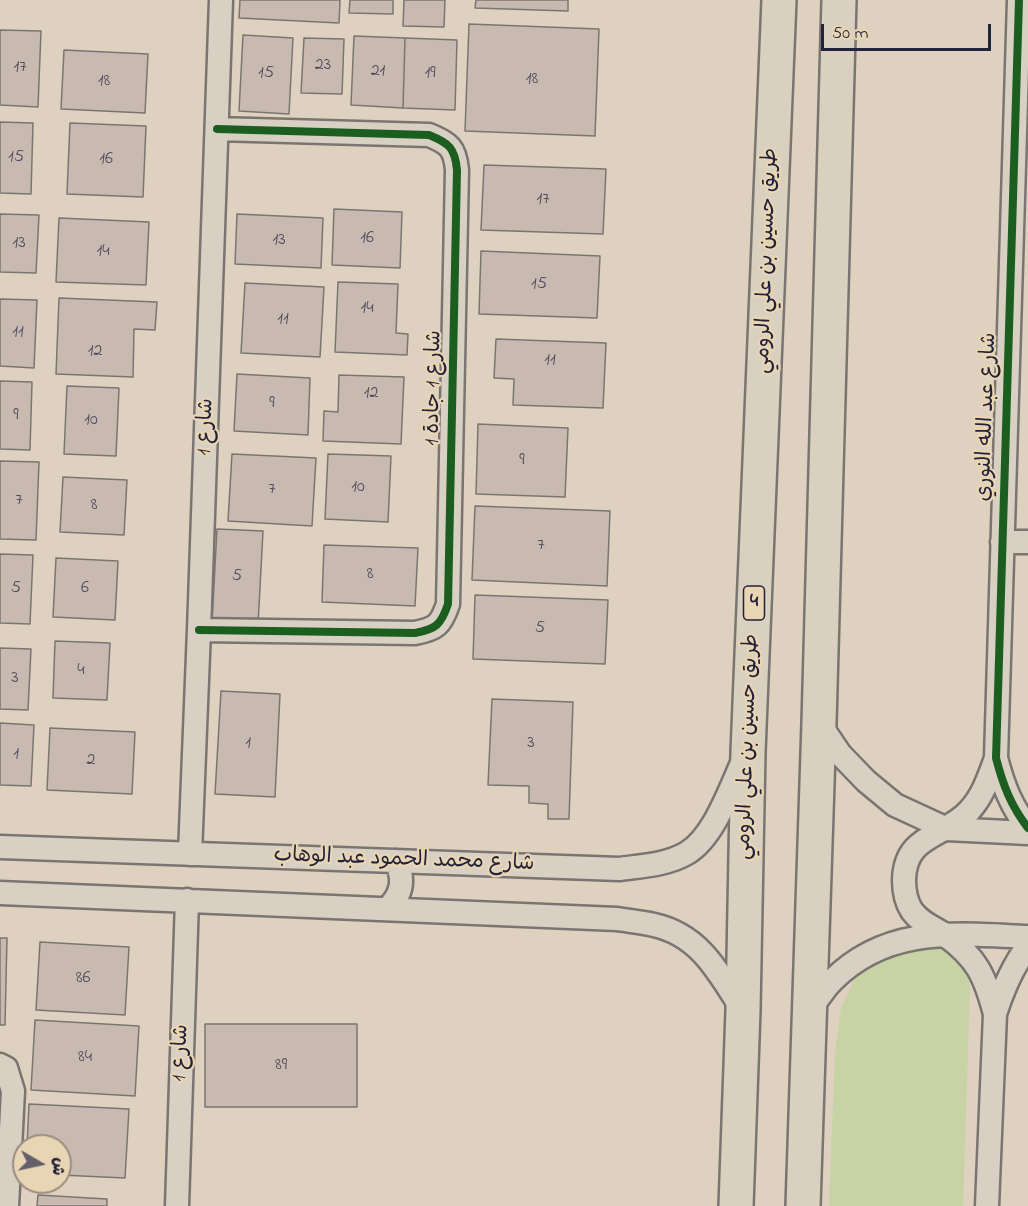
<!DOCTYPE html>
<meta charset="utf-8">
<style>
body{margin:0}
#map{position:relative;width:1028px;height:1206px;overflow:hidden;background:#dfd1bf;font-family:"Indie Flower","Playpen Sans Arabic",sans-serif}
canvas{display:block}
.north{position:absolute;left:12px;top:1134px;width:60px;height:60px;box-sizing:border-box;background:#e8d5b3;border:2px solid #998d83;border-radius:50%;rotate:99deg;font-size:16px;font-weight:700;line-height:24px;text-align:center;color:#22223b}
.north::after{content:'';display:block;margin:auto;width:21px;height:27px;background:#645f69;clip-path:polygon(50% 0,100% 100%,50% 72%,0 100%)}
.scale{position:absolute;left:821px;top:24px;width:170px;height:27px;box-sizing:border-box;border:3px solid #22223b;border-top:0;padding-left:8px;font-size:18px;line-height:21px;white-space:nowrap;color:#22223b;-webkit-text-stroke:4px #e8d5b3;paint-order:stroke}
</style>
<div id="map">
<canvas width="1028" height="1206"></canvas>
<div class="north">ش</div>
<div class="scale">50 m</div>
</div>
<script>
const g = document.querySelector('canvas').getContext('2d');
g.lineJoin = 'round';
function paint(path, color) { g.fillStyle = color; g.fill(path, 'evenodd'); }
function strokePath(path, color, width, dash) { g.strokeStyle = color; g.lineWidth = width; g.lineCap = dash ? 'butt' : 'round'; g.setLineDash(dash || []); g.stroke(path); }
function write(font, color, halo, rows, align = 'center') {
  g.font = font + ' "Indie Flower","Playpen Sans Arabic",sans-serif'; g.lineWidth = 4.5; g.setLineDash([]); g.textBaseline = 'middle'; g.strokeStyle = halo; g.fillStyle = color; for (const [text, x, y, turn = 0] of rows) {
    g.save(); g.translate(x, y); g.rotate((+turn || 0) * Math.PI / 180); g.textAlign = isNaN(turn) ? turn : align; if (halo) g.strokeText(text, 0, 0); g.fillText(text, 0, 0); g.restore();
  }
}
const green = new Path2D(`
 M 943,944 L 967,969 L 970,988 L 963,1206 L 829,1206 L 835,1052 L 841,1008 L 853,982 L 869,961 L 898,950 Z`);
const building = new Path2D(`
 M 240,0 L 340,0 L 339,23 L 239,18 Z
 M 350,0 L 393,0 L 393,14 L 349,13 Z
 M 404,0 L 445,0 L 444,27 L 403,26 Z
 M 476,0 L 568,0 L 568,11 L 475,8 Z
 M 469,24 L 599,29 L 595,136 L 465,131 Z
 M 0,30 L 41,31 L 38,107 L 0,105 Z
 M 243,35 L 293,38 L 289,114 L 239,111 Z
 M 354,36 L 405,38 L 403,108 L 351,105 Z
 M 304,38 L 344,39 L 342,94 L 301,93 Z
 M 405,38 L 457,40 L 455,110 L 403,108 Z
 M 64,50 L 148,54 L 145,113 L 61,109 Z
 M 0,122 L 33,123 L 31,194 L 0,193 Z
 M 70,123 L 146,126 L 143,197 L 67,194 Z
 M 484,165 L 606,169 L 603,234 L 481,230 Z
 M 334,209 L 402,212 L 400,268 L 332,265 Z
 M 0,214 L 39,215 L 36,273 L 0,272 Z
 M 237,214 L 323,218 L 321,268 L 235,264 Z
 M 59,218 L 149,222 L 146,285 L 56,282 Z
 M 481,251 L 600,256 L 597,318 L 479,314 Z
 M 338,282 L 398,284 L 396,333 L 408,334 L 407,355 L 335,352 Z
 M 245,283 L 324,287 L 320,357 L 241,353 Z
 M 59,298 L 157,302 L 155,330 L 134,329 L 133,377 L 56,374 Z
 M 0,299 L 37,300 L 34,368 L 0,366 Z
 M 496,339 L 606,343 L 603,408 L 513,405 L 514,379 L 494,378 Z
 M 237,374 L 310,378 L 308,435 L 234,431 Z
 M 339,375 L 404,377 L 401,444 L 323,441 L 324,411 L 338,412 Z
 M 0,381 L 32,382 L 30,450 L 0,449 Z
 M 67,386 L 119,388 L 116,456 L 64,454 Z
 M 478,424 L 568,428 L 565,497 L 476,494 Z
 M 232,454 L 316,458 L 312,526 L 228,521 Z
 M 328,454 L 391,456 L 388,522 L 325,519 Z
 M 0,461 L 39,462 L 36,540 L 0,539 Z
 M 63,477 L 127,480 L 124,535 L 60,532 Z
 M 475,506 L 610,511 L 607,586 L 472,580 Z
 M 217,529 L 263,531 L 258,625 L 212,622 Z
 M 324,545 L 418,548 L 415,606 L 322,602 Z
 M 0,554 L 33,555 L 30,624 L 0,623 Z
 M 56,558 L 118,561 L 115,620 L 53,617 Z
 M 475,595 L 608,600 L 605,664 L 473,659 Z
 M 55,641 L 110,643 L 107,700 L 53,698 Z
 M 0,648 L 31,649 L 28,710 L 0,709 Z
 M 221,691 L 280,694 L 275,797 L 215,794 Z
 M 492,699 L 573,702 L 569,819 L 548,819 L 548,804 L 529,803 L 529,786 L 488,785 Z
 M 0,723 L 34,725 L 31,786 L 0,785 Z
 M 50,728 L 135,732 L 132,794 L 47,790 Z
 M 0,938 L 7,938 L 5,1025 L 0,1025 Z
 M 40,942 L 129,947 L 125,1015 L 36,1010 Z
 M 35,1020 L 139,1026 L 135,1096 L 31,1090 Z
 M 205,1024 L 357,1024 L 357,1107 L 205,1107 Z
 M 29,1104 L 129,1109 L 125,1178 L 60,1175 L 60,1146 L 27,1146 Z
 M 38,1195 L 107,1199 L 107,1206 L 37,1206 Z`);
const minor = new Path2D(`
 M 1019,0 L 996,758 C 1003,785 1011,806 1028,828
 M 1002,542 L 1028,542
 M 199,630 L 415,633 C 436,629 441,625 448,604 L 457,170 C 455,148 449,143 429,135 L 217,129
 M 819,723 L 840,754 L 866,781 L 895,805 L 947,829 L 1028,833
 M 0,847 L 619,869 C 641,866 667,865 687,853 C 714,837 730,789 743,761
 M 190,854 L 199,630 L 221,0
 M 0,893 L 617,919 C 629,921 642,922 654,925 C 700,935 719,973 742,1009
 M 387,909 C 402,895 405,880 396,861
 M 809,1011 C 817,1001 823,990 832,981 C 887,925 957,934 1028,937
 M 995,1014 C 985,976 977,958 945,935 C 932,926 922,924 912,911 C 906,902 904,890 904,880 C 905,834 944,838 969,811 C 983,796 989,777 996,758
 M 0,1065 L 6,1068 L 13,1091 L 7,1206
 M 177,1206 L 187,900
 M 987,1206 L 995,1014 C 1003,989 1012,967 1028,946`);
const highway = new Path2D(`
 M 736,1206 L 743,1010 L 748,752 L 779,0
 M 803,1206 L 819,723 L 839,0`);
const cycleway = new Path2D(`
 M 1019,0 L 996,758 C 1003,785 1011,806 1028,828
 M 199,630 L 415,633 C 436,629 441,625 448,604 L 457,170 C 455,148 449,143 429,135 L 217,129`);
const numberNames = [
 ["23",323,66],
 ["17",20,68],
 ["21",378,72],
 ["15",266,74],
 ["19",430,74],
 ["18",532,80],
 ["18",104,82],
 ["15",16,158],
 ["16",106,160],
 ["17",543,200],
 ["16",367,239],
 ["13",279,241],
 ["13",19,244],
 ["14",103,252],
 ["15",539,285],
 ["14",367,309],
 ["11",283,320],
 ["11",18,333],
 ["12",95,352],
 ["11",550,361],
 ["12",371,394],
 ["9",272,404],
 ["9",16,416],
 ["10",91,421],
 ["9",522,461],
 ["10",358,488],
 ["7",272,490],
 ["7",19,501],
 ["8",94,506],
 ["7",541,546],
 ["8",370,575],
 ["5",237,577],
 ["5",16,589],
 ["6",85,589],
 ["5",540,629],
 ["4",81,671],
 ["3",15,679],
 ["1",248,744],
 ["3",531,744],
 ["1",16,755],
 ["2",91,761],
 ["86",83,979],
 ["84",85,1058],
 ["89",281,1066]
];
const shields = [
 [754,603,21]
];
const shieldNames = [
 ["4",754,603]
];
const streetNames = [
 ["طريق حسين بن علي الرومي",768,261,-88],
 ["شارع 1 جادة 1",435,388,-89],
 ["شارع عبد الله النوري",988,417,-88],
 ["شارع 1",207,427,-88],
 ["طريق حسين بن علي الرومي",749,747,-88],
 ["شارع محمد الحمود عبد الوهاب",404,861,2],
 ["شارع 1",182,1053,-88]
];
paint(green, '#c7d3a4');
paint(building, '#c9bab1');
strokePath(building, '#7b7572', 1.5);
strokePath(minor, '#7b7572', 27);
strokePath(highway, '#7b7572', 38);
strokePath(minor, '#d8d0c3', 22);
strokePath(highway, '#d9d0bf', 33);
strokePath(cycleway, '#1b5e20', 8);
write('18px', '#4e4a5a', null, numberNames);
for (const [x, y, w] of shields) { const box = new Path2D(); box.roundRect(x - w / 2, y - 17, w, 34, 4.5); g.fillStyle = '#e8d5b3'; g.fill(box); strokePath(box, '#22223b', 1.5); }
write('bold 20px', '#22223b', null, shieldNames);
write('21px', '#22223b', '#e8d5b3', streetNames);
</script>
